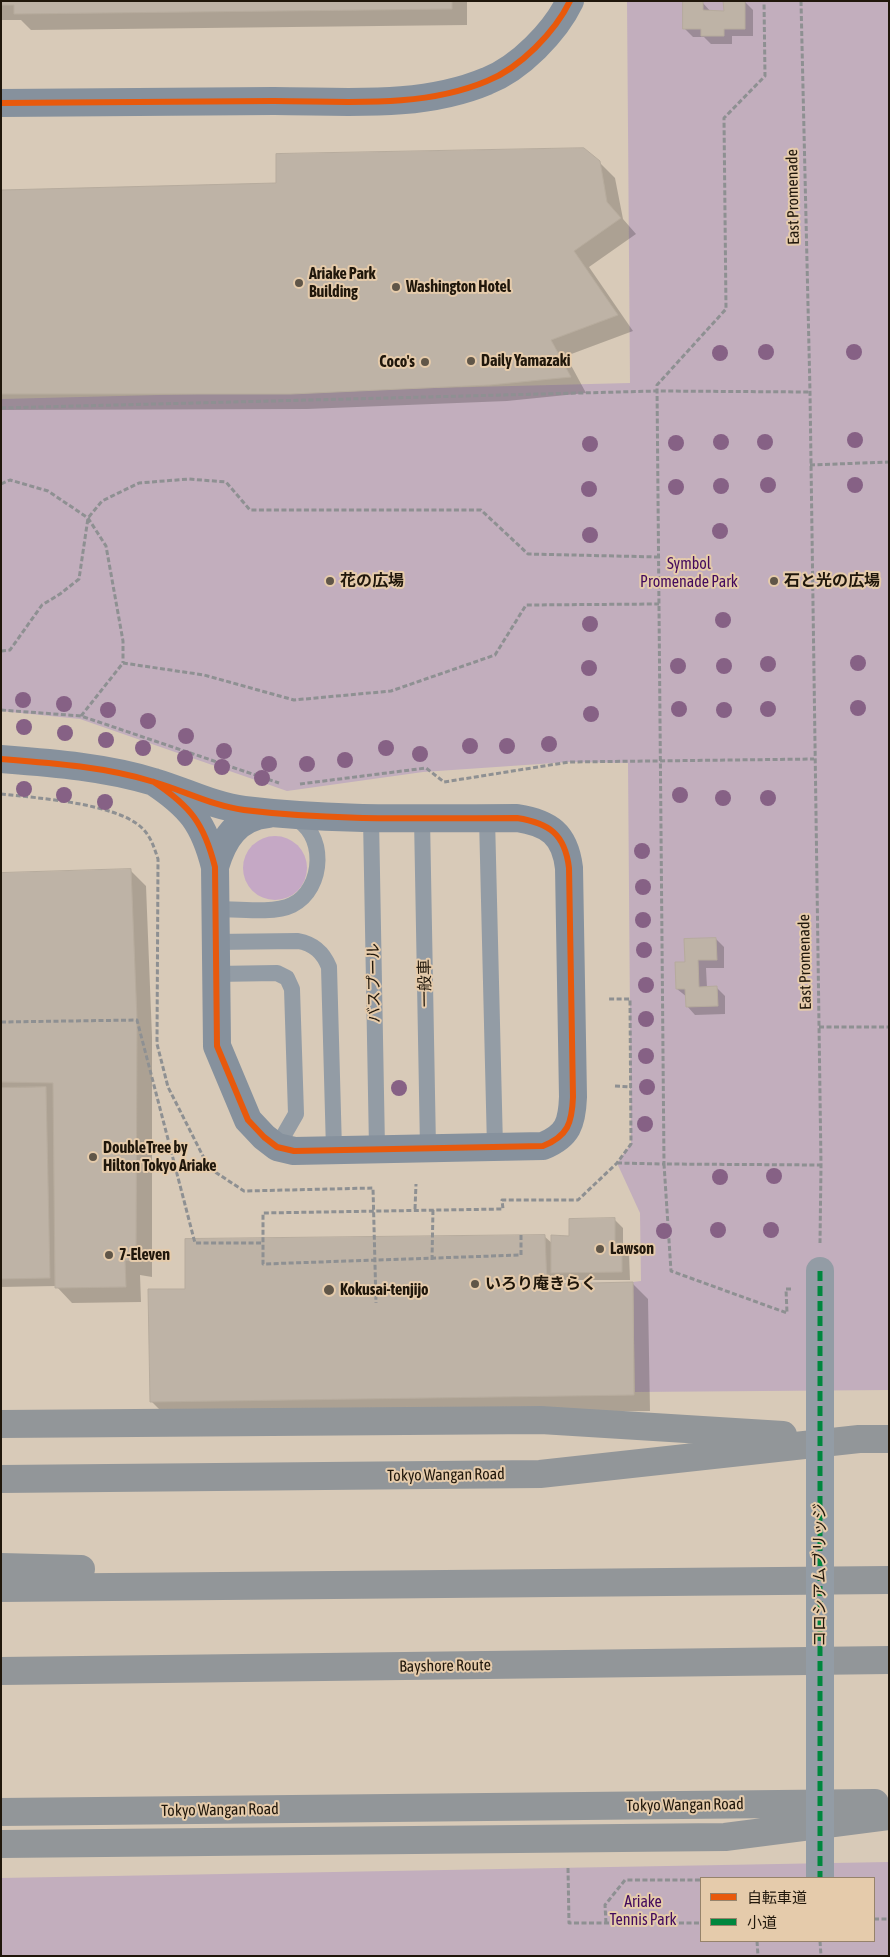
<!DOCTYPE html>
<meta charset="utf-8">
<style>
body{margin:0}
#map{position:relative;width:890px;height:1957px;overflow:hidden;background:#d8cab8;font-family:"Asap Condensed","Noto Sans JP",sans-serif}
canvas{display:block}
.frame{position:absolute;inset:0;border:2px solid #20170b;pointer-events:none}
.legend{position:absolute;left:700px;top:1877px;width:175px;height:65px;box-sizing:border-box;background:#e5cbab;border:1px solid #96836b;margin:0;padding:6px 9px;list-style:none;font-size:15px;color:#20170b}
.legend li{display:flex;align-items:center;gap:10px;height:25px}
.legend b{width:25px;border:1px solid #96836b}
</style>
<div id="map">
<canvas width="890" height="1957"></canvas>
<div class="frame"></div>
<ul class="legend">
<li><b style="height:6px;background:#e8590c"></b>自転車道</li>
<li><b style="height:6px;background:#00873e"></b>小道</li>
</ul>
</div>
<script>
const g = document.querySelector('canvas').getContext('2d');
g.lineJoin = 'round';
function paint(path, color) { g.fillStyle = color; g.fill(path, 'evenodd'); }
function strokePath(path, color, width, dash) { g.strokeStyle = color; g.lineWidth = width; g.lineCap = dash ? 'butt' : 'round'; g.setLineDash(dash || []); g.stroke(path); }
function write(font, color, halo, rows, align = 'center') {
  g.font = font + ' "Asap Condensed","Noto Sans JP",sans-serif'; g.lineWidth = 4; g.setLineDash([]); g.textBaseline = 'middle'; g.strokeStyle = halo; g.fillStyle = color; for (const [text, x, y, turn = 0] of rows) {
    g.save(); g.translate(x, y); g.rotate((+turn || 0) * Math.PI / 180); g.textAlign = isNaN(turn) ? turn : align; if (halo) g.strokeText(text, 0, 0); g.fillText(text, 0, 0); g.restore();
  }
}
const green = new Path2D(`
 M 627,1 L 889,1 L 889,1390 L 635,1392 L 633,1282 L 641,1281 L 640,1213 L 617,1163 L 631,1144 L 628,763 L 569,762 L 423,772 L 287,791 L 80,719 L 1,711 L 1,399 L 630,383 Z
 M 889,1862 L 889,1956 L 1,1956 L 1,1878 ZM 701,1878 L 874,1878 L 874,1941 L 701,1941 Z`);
const forest = new Path2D(`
 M243 868a32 32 0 1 1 64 0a32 32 0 1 1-64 0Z`);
const shadow = new Path2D(`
 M 1,1 L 467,1 L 467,25 L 31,30 L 21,20 L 1,20 Z
 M 702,2 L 711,12 L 725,12 L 745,2 L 753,10 L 753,36 L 732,36 L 732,44 L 711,44 L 704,37 L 693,37 L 685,29 Z
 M 599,162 L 615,178 L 623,219 L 636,234 L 589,267 L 633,331 L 566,356 L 586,393 L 507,401 L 307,409 L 1,410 L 1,191 L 277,185 Z
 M 131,871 L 146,886 L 152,1037 L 152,1277 L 140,1275 L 141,1302 L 72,1303 L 56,1286 L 1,1287 L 1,874 Z
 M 716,939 L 724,947 L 724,968 L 706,968 L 707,988 L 717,988 L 725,996 L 725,1014 L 695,1015 L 687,1006 L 687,997 L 677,989 L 686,964 Z
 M 614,1219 L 623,1228 L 623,1246 L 629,1253 L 630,1280 L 561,1280 L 561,1285 L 632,1283 L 648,1299 L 650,1411 L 167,1417 L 151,1401 L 186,1290 L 544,1236 L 553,1244 Z`);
const building = new Path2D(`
 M 1,1 L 452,1 L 452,9 L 14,14 L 14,5 L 1,5 Z
 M 683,1 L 703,1 L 703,10 L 724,11 L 723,1 L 745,1 L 745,29 L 724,29 L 724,36 L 701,36 L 701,29 L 683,29 Z
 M 584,148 L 600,161 L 607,202 L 621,218 L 574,251 L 618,315 L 551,340 L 571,377 L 490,385 L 291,394 L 1,394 L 1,190 L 276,183 L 276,154 Z
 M 131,869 L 137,1020 L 136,1261 L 125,1260 L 126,1287 L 55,1288 L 53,1083 L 1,1082 L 1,873 Z
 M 716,938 L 717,960 L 698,960 L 699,987 L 717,986 L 718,1006 L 686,1007 L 685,989 L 676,989 L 675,962 L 685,962 L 684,939 Z
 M 46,1087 L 50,1278 L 1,1279 L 1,1088 Z
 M 615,1218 L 615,1243 L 622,1243 L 622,1272 L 551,1273 L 551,1235 L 569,1236 L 569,1219 Z
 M 545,1235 L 547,1284 L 633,1282 L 634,1395 L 150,1402 L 148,1289 L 185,1289 L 185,1239 Z`);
const path = new Path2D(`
 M 801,1 L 810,392 L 821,1165 L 820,1243
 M 1,408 L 657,391 L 810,392
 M 810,465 L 889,462
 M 1,484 L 10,480 L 48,491 L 88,518 L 106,546 L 123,641 L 123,663
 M 1,651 L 10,650 L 42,605 L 60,594 L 79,579 L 88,518 L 102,501 L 139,483 L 189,479 L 226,482 L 250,510 L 481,510 L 528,554 L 659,557
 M 1,710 L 81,716 L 279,783
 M 81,716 L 123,663 L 204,675 L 294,700 L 391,691 L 495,655 L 526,605 L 659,604
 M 300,784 L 426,768 L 444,782 L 569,762 L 814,759
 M 1,794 C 37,798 116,803 142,828 C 151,837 154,847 158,859 L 157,1044 L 168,1087 L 209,1168 L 244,1191 L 373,1188 L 376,1303
 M 1,1022 L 137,1020 L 195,1243 L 263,1243
 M 819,1027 L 889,1027
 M 615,1086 L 631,1087
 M 617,1163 L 664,1164 L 657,385 L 726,309 L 724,118 L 765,76 L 764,1
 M 415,1209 L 416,1184
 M 521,1235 L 521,1255 L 263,1264 L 263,1213 L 503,1209 L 502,1200 L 578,1200 L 617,1163 L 631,1144 L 630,999 L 608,999
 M 432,1260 L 433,1209
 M 791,1289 L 786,1289 L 787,1313 L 671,1271 L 664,1164 L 821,1165
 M 568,1868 L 569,1923 L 701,1923
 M 874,1919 L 889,1919
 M 606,1923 L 605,1905 L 625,1880 L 701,1880
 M 757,1941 L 758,1956
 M 820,1941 L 821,1956`);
const lane = new Path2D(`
 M 371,818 L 377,1148
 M 422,818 L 428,1148
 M 487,818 L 495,1147
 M 215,909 C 235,909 274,914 292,905 C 325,889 327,831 292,817
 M 215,942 L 298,941 C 314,944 323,952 329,967 L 334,1150
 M 215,974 L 277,973 L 287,978 L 292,989 L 296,1114 L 277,1147`);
const secondary = new Path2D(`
 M 1,103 C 92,102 183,102 274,101 C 343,101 421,109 487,81 C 520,68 555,32 570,1
 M 1,759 C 52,763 106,767 154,782 C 185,791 213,806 244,810 C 334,821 426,818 517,818 C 549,823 565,834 569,868 L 573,1097 C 572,1123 568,1136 543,1146 L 294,1151 L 277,1147 L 264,1137 L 248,1120 L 217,1046 L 215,867 C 204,823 190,806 154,782
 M 215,867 C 223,839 237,817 268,814`);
const highway = new Path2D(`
 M 1,1424 L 541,1420 L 783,1435
 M 1,1479 L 540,1474 L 859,1439 L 889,1439
 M 1,1567 L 81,1569
 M 1,1588 L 889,1580
 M 1,1671 L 889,1660
 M 1,1812 L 875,1803
 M 1,1844 L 725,1837 L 889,1816`);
const streetBridge = new Path2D(`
 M 820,1271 L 820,1878`);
const quiet = new Path2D(`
 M 820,1271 L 820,1878`);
const cycleway = new Path2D(`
 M 1,103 C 92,102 183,102 274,101 C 343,101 421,109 487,81 C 520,68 555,32 570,1
 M 1,759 C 52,763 106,767 154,782 C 185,791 213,806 244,810 C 334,821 426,818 517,818 C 549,823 565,834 569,868 L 573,1097 C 572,1123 568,1136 543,1146 L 294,1151 L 277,1147 L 264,1137 L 248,1120 L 217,1046 L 215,867 C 204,823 190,806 154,782`);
const trees = [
 [766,352],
 [854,352],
 [720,353],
 [855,440],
 [721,442],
 [765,442],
 [676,443],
 [590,444],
 [768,485],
 [855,485],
 [721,486],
 [676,487],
 [589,489],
 [720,531],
 [590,535],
 [723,620],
 [590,624],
 [858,663],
 [768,664],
 [678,666],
 [724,666],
 [589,668],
 [23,700],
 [64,704],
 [858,708],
 [679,709],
 [768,709],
 [108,710],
 [724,710],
 [591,714],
 [148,721],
 [24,727],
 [65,733],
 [186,736],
 [106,740],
 [549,744],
 [470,746],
 [507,746],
 [143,748],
 [386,748],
 [224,751],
 [420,754],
 [185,758],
 [345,760],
 [269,764],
 [307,764],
 [222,767],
 [262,778],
 [24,789],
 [64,795],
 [680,795],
 [723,798],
 [768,798],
 [105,802],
 [642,851],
 [643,887],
 [643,920],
 [644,950],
 [646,985],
 [646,1019],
 [646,1056],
 [647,1087],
 [399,1088],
 [645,1124],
 [774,1176],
 [720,1177],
 [718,1230],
 [771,1230],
 [664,1231]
];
const markers = [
 [299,283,5,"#605648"],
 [396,287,5,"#605648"],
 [471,361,5,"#605648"],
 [425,362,5,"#605648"],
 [330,581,5,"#605648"],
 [774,581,5,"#605648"],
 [93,1157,5,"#605648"],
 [600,1249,5,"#605648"],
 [109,1255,5,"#605648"],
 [475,1284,5,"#605648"],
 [329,1290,6,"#605648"]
];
const streetNames = [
 ["East Promenade",793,197,-91],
 ["East Promenade",805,962,-91],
 ["バスプール",374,983,-91],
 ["一般車",425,983,-91],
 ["Tokyo Wangan Road",446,1475,-1],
 ["コロシアムブリッジ",820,1575,-90],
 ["Bayshore Route",445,1666,-1],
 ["Tokyo Wangan Road",685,1805,-1],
 ["Tokyo Wangan Road",220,1810,-1]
];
const poiNames = [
 ["Ariake Park",309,274],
 ["Building",309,292],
 ["Washington Hotel",406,287],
 ["Daily Yamazaki",481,361],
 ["Coco's",415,362,"right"],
 ["花の広場",340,581],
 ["石と光の広場",784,581],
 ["DoubleTree by",103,1148],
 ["Hilton Tokyo Ariake",103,1166],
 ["Lawson",610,1249],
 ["7-Eleven",119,1255],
 ["いろり庵きらく",485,1284],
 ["Kokusai-tenjijo",340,1290]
];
const parkNames = [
 ["Symbol",689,564],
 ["Promenade Park",689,582],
 ["Ariake",643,1902],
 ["Tennis Park",643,1920]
];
paint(green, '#c2aebd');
paint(forest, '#c5a8c5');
paint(shadow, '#0003');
paint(building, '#beb3a6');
strokePath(building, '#b6ab9d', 1);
strokePath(path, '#8e9092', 3, [5, 2.5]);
strokePath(lane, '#939ca5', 16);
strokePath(secondary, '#86919d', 28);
strokePath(highway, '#929699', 28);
strokePath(streetBridge, '#939ca5', 28);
strokePath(quiet, '#00873e', 5, [10, 5]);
strokePath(cycleway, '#e8590c', 6);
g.fillStyle = '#866185';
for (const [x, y] of trees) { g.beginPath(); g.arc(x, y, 8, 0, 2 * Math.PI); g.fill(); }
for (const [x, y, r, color] of markers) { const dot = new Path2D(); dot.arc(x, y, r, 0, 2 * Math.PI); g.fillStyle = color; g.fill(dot); strokePath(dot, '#e5cbab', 2); }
write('16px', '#20170b', '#e5cbab', streetNames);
write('bold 16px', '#20170b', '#e5cbab', poiNames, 'left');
write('16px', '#430b5c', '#e5cbab', parkNames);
</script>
